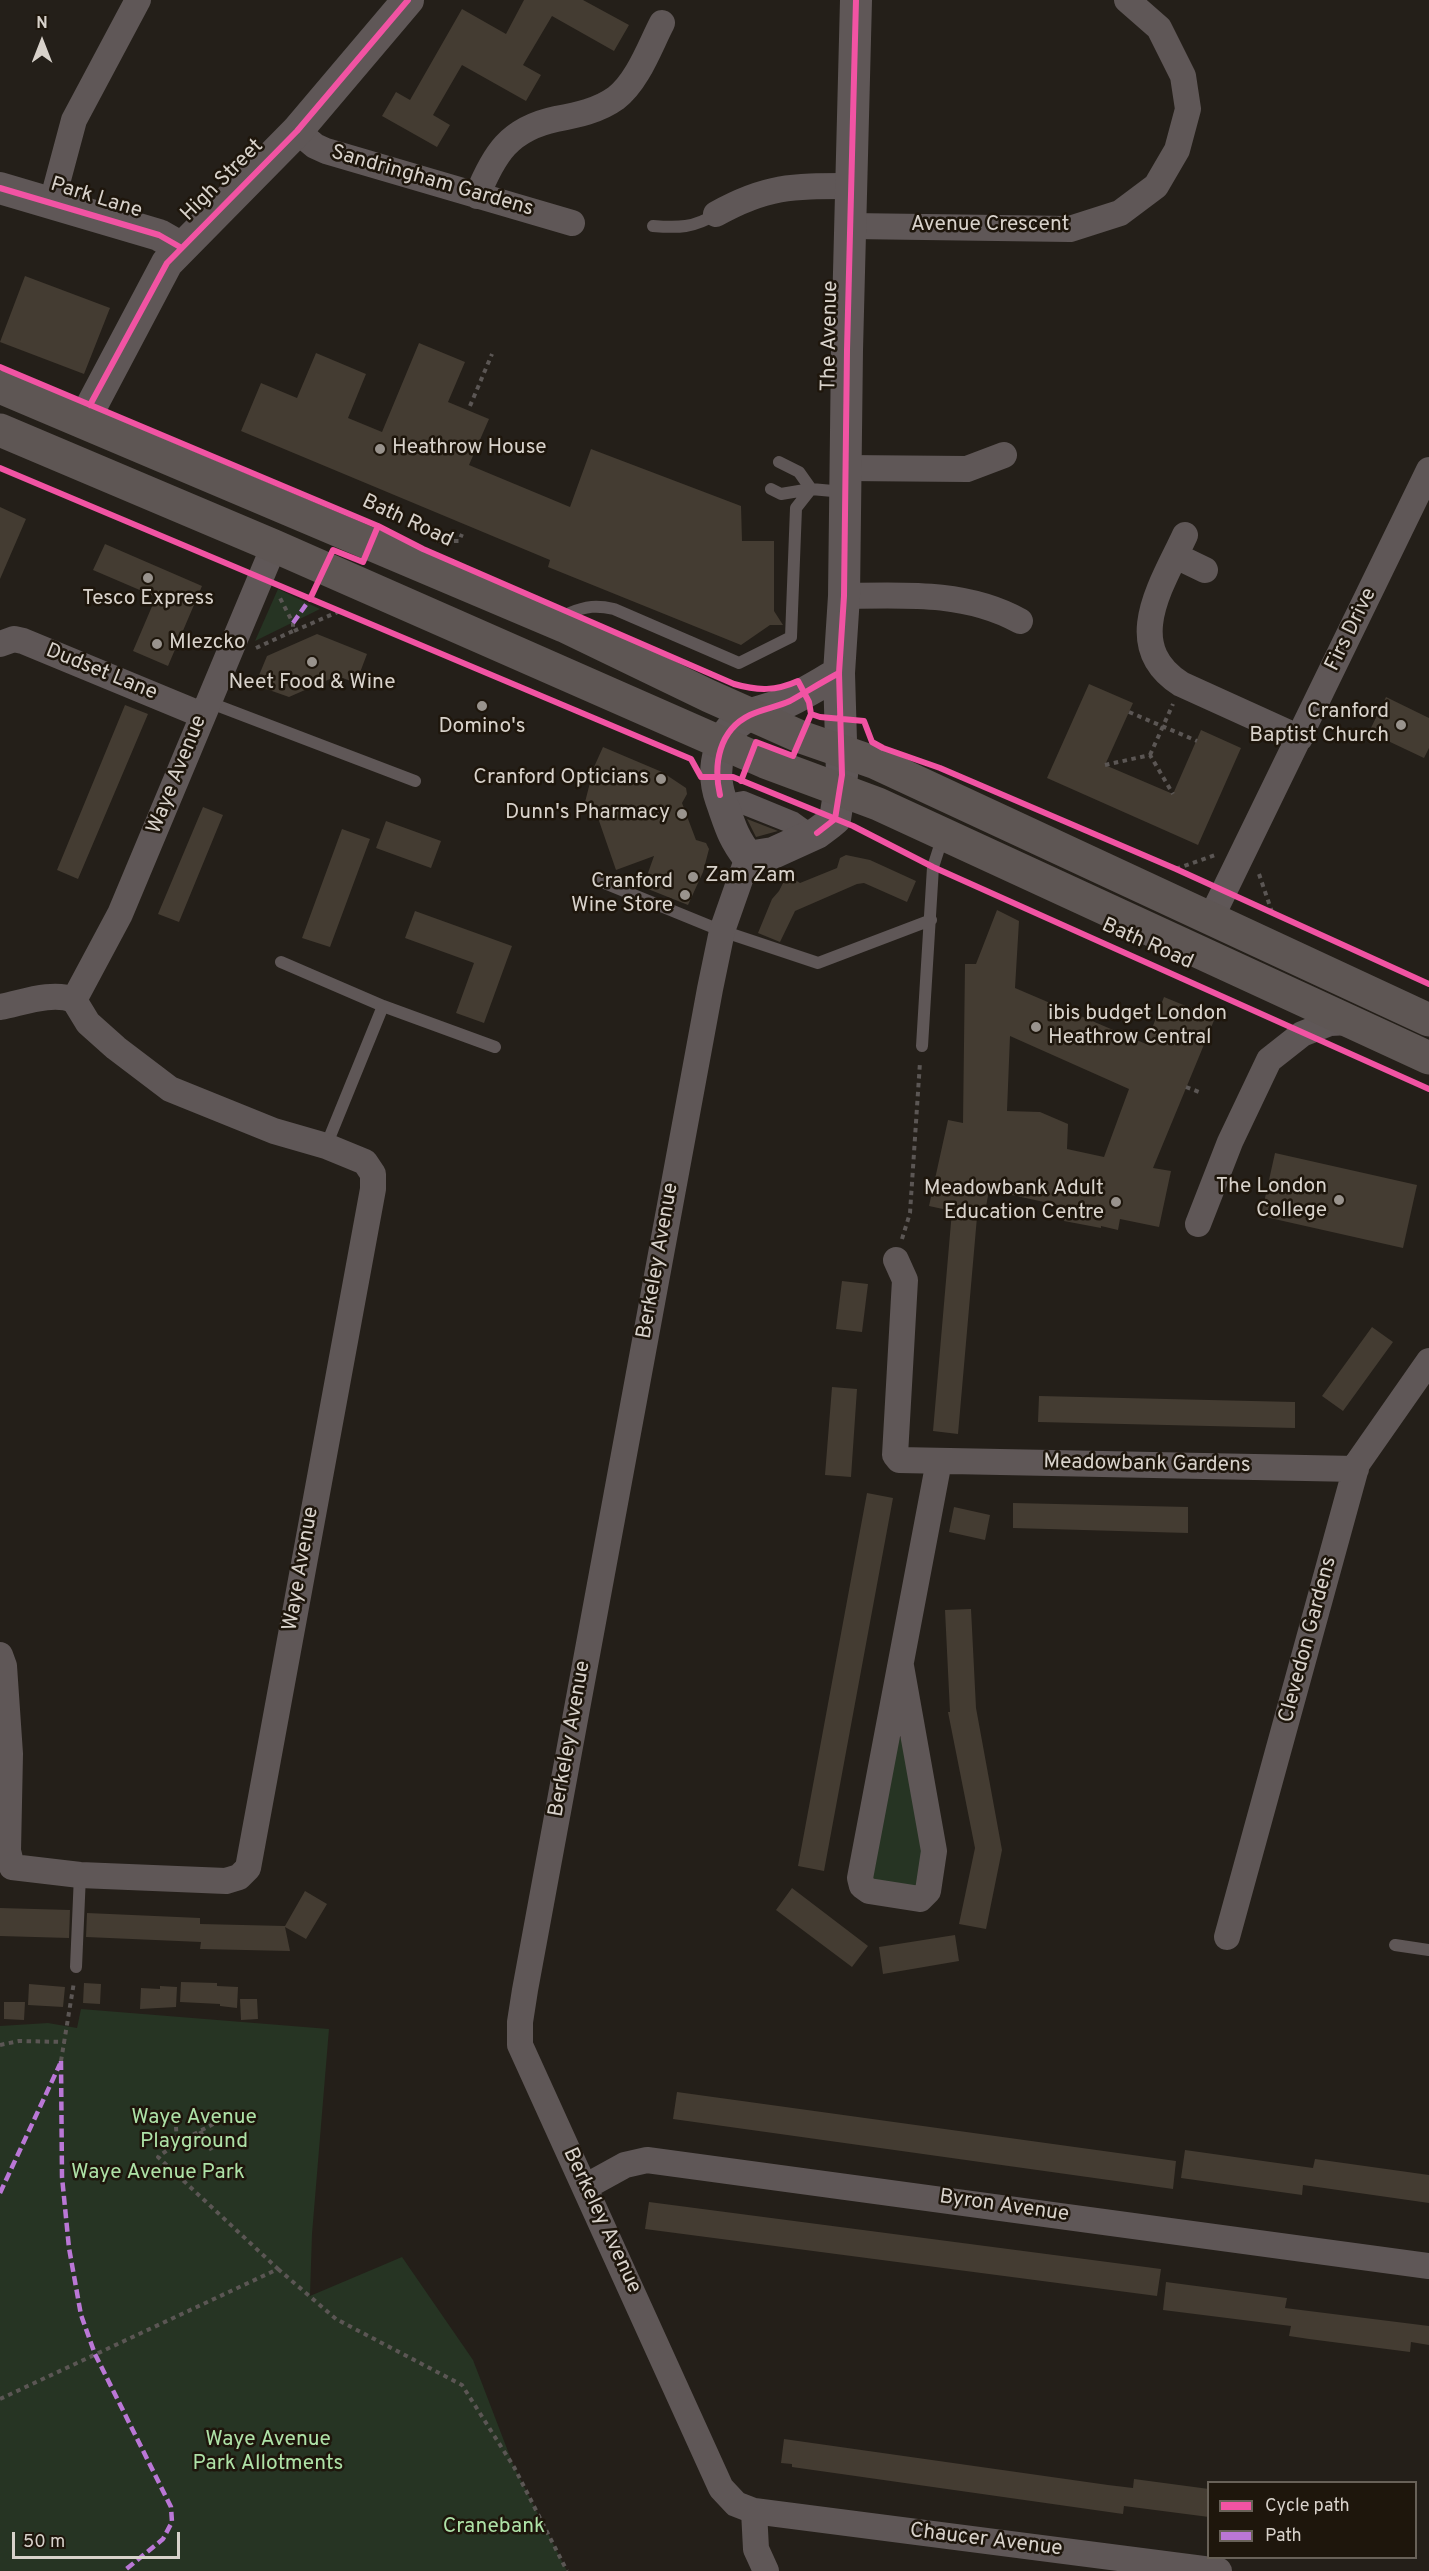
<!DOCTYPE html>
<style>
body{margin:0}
#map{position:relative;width:1429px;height:2571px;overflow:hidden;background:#241f19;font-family:Overpass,sans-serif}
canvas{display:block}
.legend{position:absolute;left:1207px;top:2481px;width:210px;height:78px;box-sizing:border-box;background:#1e160c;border:2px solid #686158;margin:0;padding:8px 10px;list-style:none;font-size:18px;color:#d8d2cb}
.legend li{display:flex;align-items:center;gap:12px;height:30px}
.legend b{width:30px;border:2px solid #686158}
.north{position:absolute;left:12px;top:12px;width:60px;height:60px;-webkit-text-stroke:4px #1e160c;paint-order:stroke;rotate:0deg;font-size:16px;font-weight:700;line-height:24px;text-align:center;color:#d8d2cb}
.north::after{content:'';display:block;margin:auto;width:21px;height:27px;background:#d8d2cb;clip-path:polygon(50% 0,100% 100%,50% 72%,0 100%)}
.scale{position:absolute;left:12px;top:2532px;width:168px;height:27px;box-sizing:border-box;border:3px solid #d8d2cb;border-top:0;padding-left:8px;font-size:18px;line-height:21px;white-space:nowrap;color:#d8d2cb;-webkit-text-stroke:4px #1e160c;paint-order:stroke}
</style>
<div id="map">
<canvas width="1429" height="2571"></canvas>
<ul class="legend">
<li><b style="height:8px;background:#f153a3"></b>Cycle path</li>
<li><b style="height:8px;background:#ba77d6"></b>Path</li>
</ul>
<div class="north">N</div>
<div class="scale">50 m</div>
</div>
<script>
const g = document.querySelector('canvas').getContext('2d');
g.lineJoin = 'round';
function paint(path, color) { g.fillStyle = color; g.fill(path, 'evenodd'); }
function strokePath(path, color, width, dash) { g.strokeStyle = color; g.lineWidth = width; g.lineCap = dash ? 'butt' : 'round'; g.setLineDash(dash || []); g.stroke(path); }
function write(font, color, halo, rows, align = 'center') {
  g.font = font + ' Overpass,sans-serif'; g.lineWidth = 5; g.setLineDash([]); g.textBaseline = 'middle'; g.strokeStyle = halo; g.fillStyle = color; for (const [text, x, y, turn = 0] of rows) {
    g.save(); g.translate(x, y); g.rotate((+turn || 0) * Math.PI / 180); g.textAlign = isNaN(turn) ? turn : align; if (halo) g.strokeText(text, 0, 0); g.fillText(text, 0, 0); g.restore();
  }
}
const green = new Path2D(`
 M 278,589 L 320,609 L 255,641 Z
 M 900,1738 L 904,1739 L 925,1851 L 919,1887 L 876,1884 L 869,1877 L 897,1739 Z
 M 81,2009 L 329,2029 L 312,2234 L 310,2296 L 402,2257 L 473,2360 L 514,2467 L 567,2571 L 0,2571 L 0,2026 L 48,2023 L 77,2028 Z`);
const building = new Path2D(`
 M 524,0 L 583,0 L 629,25 L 614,51 L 552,16 L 523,65 L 541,75 L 526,101 L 462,65 L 433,115 L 450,125 L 437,147 L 382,116 L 396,92 L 410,100 L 462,9 L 506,34 Z
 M 25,276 L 110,308 L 84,374 L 0,342 Z
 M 419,343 L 465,362 L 448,402 L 489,419 L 469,465 L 570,507 L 591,449 L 741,506 L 742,541 L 774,541 L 774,611 L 783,625 L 770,625 L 741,645 L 548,567 L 550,560 L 241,431 L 261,383 L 297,398 L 316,353 L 366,374 L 348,418 L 382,432 Z
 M 0,507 L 26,519 L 0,579 Z
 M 105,544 L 202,586 L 168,666 L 133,651 L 156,597 L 93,570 Z
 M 317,634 L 367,654 L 356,683 L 332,674 L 330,679 L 289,697 L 255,685 L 267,656 Z
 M 1089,684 L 1133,703 L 1105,765 L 1173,794 L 1201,730 L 1241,748 L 1198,845 L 1047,778 Z
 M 1386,697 L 1429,718 L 1429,748 L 1424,758 L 1369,732 Z
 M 125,705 L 148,714 L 78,879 L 57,870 Z
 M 603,747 L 662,772 L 686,788 L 687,794 L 682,803 L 696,840 L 706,843 L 709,849 L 703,872 L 688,905 L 643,887 L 654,856 L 616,870 L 597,815 L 583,810 L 594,767 Z
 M 203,807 L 223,815 L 179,922 L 158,914 Z
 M 747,819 L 778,831 L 756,837 Z
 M 386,821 L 441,841 L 431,868 L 376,848 Z
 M 342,829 L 370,839 L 330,947 L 302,938 Z
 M 846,855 L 870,860 L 916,881 L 907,902 L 864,883 L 857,884 L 795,911 L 780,942 L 758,933 L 772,899 L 779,891 L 785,879 L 794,879 L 800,883 L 837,868 L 840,858 Z
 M 997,910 L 1019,921 L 1015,988 L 1146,1044 L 1164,997 L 1215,1018 L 1153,1168 L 1171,1171 L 1159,1227 L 1120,1219 L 1118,1230 L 1101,1226 L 1101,1228 L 1064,1221 L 1067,1207 L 989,1190 L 984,1218 L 977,1217 L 958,1434 L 933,1431 L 952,1211 L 929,1206 L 948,1120 L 963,1123 L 965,964 L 976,964 ZM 1010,1036 L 1129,1089 L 1104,1157 L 1067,1149 L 1068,1124 L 1040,1112 L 1007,1111 Z
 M 415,911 L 512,946 L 484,1023 L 456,1013 L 474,963 L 405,938 Z
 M 1275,1153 L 1417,1185 L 1403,1248 L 1261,1216 Z
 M 842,1281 L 868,1284 L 862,1332 L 836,1329 Z
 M 1372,1327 L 1393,1342 L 1343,1411 L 1322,1396 Z
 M 832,1387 L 857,1389 L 851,1477 L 825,1475 Z
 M 1039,1396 L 1295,1402 L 1295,1428 L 1038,1422 Z
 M 867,1493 L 893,1498 L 824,1871 L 798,1866 Z
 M 1013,1503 L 1188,1507 L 1188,1533 L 1013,1528 Z
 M 954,1507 L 990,1515 L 985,1540 L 949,1532 Z
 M 971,1609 L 976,1708 L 1002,1850 L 986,1929 L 959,1924 L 975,1848 L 948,1712 L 950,1712 L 945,1610 Z
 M 792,1888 L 868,1946 L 852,1967 L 776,1910 Z
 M 305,1891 L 327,1904 L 306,1939 L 285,1927 L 290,1951 L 200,1949 L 201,1942 L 86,1937 L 87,1913 L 200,1918 L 200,1924 L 285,1926 Z
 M 0,1908 L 70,1910 L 69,1938 L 0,1936 Z
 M 955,1935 L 959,1961 L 883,1974 L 879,1947 Z
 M 181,1982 L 217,1983 L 217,1986 L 238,1987 L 237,2008 L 220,2006 L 220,2004 L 180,2002 Z
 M 84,1983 L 101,1984 L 100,2004 L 83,2003 Z
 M 29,1984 L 65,1987 L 63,2007 L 28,2005 Z
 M 160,1986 L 177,1987 L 176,2007 L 140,2009 L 141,1988 L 160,1989 Z
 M 240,1999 L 257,1999 L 258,2019 L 241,2020 Z
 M 4,2002 L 25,2002 L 24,2020 L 4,2019 Z
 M 677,2092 L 1176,2161 L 1173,2189 L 673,2119 Z
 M 1185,2150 L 1313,2168 L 1315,2159 L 1429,2175 L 1429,2203 L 1303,2185 L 1302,2195 L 1181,2178 Z
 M 649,2202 L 1161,2269 L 1157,2296 L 645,2229 Z
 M 1166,2282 L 1287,2298 L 1285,2308 L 1429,2326 L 1429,2345 L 1411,2342 L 1410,2352 L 1309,2339 L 1289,2336 L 1291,2326 L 1163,2310 Z
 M 784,2439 L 1108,2485 L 1133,2488 L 1134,2479 L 1209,2489 L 1209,2517 L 1124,2506 L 1123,2514 L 792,2467 L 792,2464 L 781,2463 Z`);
const path = new Path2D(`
 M 470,406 L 492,354
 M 436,541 L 459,541 L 462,534
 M 294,631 L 340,611
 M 256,648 L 293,631 L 293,623 L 279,596
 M 1129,712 L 1197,741
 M 1150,755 L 1173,704
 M 1105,765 L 1150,755 L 1173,794
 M 1176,869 L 1215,855
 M 1259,874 L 1272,912
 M 1186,1087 L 1199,1092
 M 902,1239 L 910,1213 L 920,1062
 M 0,2045 L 19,2041 L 66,2042
 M 61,2061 L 74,1982
 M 176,2127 L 177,2143
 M 200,2131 L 212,2151
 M 278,2269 L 336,2319 L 462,2385 L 514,2467 L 567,2571
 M 0,2399 L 278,2269 L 158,2157 L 177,2143 L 223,2119`);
const service = new Path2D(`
 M 653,226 C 678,228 694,228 716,214
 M 779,462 L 799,472 L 811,489
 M 771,489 L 781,494 L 811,489 L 844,492
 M 565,625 L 570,613 C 586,606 597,605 614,609 L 739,663 L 791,637 L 796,508 L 811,489
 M 208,702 L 415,781
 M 722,801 L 744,797 L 795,818 L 813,831
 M 724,801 L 792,828 L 807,831
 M 597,880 L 722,931 L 818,963 L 931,920
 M 281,962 L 383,1006 L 495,1047
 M 922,1046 L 933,867 L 943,836
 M 326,1146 L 383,1006
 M 1395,1945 L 1429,1950
 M 76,1967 L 80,1875`);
const minor = new Path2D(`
 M 297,131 L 315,146 L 326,151 L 572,223
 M 477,196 C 494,154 509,129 556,119 C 577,115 598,111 616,98 C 638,81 650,46 662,23
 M 52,202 L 74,120 L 138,0
 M 716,214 C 768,185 794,186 852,186
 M 851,226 L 1070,229 L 1120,213 L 1156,186 L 1177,150 L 1188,109 L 1183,76 L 1159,28 L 1127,0
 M 846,468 L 967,469 L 1004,455
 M 1185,535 C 1163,583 1120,645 1181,684 L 1300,738
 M 1176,556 L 1205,570
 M 844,596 C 904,595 966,591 1020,621
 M 0,644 L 14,639 L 23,641 L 202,715
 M 748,857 L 722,931 L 710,989 L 525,1990 L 520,2022 L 520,2045 L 721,2488 L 736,2504 L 754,2511 L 1219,2571
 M 1211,918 L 1429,470
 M 0,1007 C 22,1003 52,991 74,1000 L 120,914 L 274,546
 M 1198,1224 L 1230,1142 L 1269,1060 L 1302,1034 L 1330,1023 L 1350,1022
 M 896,1260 L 905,1280 L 895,1455 L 899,1460 L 1356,1469
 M 0,1655 L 4,1666 L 10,1754 L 8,1851 L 12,1867 L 80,1875 L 226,1881 L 239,1877 L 248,1868 L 373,1189 L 373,1174 L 365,1162 L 326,1146 L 274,1131 L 170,1089 L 116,1048 L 88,1023 L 74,1000
 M 901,1666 L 934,1851 L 928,1891 L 920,1899 L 869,1891 L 862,1886 L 860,1878 L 939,1461
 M 1227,1937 L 1357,1464 L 1429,1361
 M 585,2187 L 625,2165 L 647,2160 L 1429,2266
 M 754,2511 L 756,2549 L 766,2571`);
const tertiary = new Path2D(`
 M 0,188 L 159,235 L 180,247
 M 83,422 L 167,263 L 297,131 L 408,0
 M 839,673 C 823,682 807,692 791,700 C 778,707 765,709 752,714 C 718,728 710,769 721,800 C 730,825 732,836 748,857 L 773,853 L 817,833 L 829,824 L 835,819 L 842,775 L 839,673 L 844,596 L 847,350 L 856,0`);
const trunk = new Path2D(`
 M 0,387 L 564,626 L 709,696 L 801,737 L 876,763 L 1429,1020
 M 0,430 L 274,546 L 765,762 L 878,804 L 1429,1058`);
const quiet = new Path2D(`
 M 293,623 L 310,599
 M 61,2061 L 62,2177 L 69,2248 L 81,2315 L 95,2354 L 171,2507 L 172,2522 L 163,2539 L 124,2571
 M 0,2193 L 60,2064`);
const cycleway = new Path2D(`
 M 0,188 L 159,235 L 180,247
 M 0,367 L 378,526 L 423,549 L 734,684 C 758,691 776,691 798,681 L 809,702 L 811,714 L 820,717 L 864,721 L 872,742 L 883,748 L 940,768 L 1176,869 L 1429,984
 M 90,405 L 167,263 L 297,131 L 408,0
 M 0,468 L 691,759 L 701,777 L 733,777 L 853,826 L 933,867 L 1429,1089
 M 310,599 L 333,550 L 363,562 L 378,526
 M 741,781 L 756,742 L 793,756 L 811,714
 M 720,795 C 713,764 719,730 750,715 C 762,709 777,707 790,701 C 806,692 822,682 839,673
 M 817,833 L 835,819 L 842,775 L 839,673 L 844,596 L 847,350 L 856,0`);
const markers = [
 [380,449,6,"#99938d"],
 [148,578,6,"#99938d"],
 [157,644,6,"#99938d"],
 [312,662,6,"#99938d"],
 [482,706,6,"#99938d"],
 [1401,725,6,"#99938d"],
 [661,779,6,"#99938d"],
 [682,814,6,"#99938d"],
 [693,877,6,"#99938d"],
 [685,895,6,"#99938d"],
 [1036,1027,6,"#99938d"],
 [1339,1200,6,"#99938d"],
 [1116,1202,6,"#99938d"]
];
const streetNames = [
 ["High Street",223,181,-45],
 ["Sandringham Gardens",432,182,16],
 ["Park Lane",96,199,17],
 ["Avenue Crescent",990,226],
 ["The Avenue",831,336,-89],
 ["Bath Road",407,522,25],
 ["Firs Drive",1352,630,-64],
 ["Dudset Lane",101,673,22],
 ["Waye Avenue",178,775,-68],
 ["Bath Road",1147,945,24],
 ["Berkeley Avenue",659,1261,-80],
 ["Meadowbank Gardens",1147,1465,1],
 ["Waye Avenue",302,1569,-80],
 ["Clevedon Gardens",1309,1640,-75],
 ["Berkeley Avenue",571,1739,-80],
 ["Byron Avenue",1004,2207,8],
 ["Berkeley Avenue",601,2221,65],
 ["Chaucer Avenue",986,2541,7]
];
const poiNames = [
 ["Heathrow House",392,449,"left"],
 ["Tesco Express",148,600,"center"],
 ["Mlezcko",169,644,"left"],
 ["Neet Food & Wine",312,684,"center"],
 ["Cranford",1389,713],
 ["Baptist Church",1389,737],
 ["Domino's",482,728,"center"],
 ["Cranford Opticians",649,779],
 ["Dunn's Pharmacy",670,814],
 ["Zam Zam",705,877,"left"],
 ["Cranford",673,883],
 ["Wine Store",673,907],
 ["ibis budget London",1048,1015,"left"],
 ["Heathrow Central",1048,1039,"left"],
 ["The London",1327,1188],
 ["College",1327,1212],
 ["Meadowbank Adult",1104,1190],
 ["Education Centre",1104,1214]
];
const parkNames = [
 ["Waye Avenue",194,2119],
 ["Playground",194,2143],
 ["Waye Avenue Park",158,2174],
 ["Waye Avenue",268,2441],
 ["Park Allotments",268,2465],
 ["Cranebank",494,2528]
];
paint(green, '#263423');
paint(building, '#443c32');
strokePath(path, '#5b5654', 4, [4.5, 4.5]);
strokePath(service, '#5f5757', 12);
strokePath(minor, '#5f5757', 26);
strokePath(tertiary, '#5f5757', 32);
strokePath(trunk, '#5e5654', 33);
strokePath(quiet, '#ba77d6', 4.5, [9, 4.5]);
strokePath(cycleway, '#f153a3', 6);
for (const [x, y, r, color] of markers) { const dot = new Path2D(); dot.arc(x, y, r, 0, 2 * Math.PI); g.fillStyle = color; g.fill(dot); strokePath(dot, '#1e160c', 2); }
write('21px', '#d8d2cb', '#1e160c', streetNames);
write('21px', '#d8d2cb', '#1e160c', poiNames, 'right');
write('21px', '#aee2a7', '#1e160c', parkNames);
</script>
